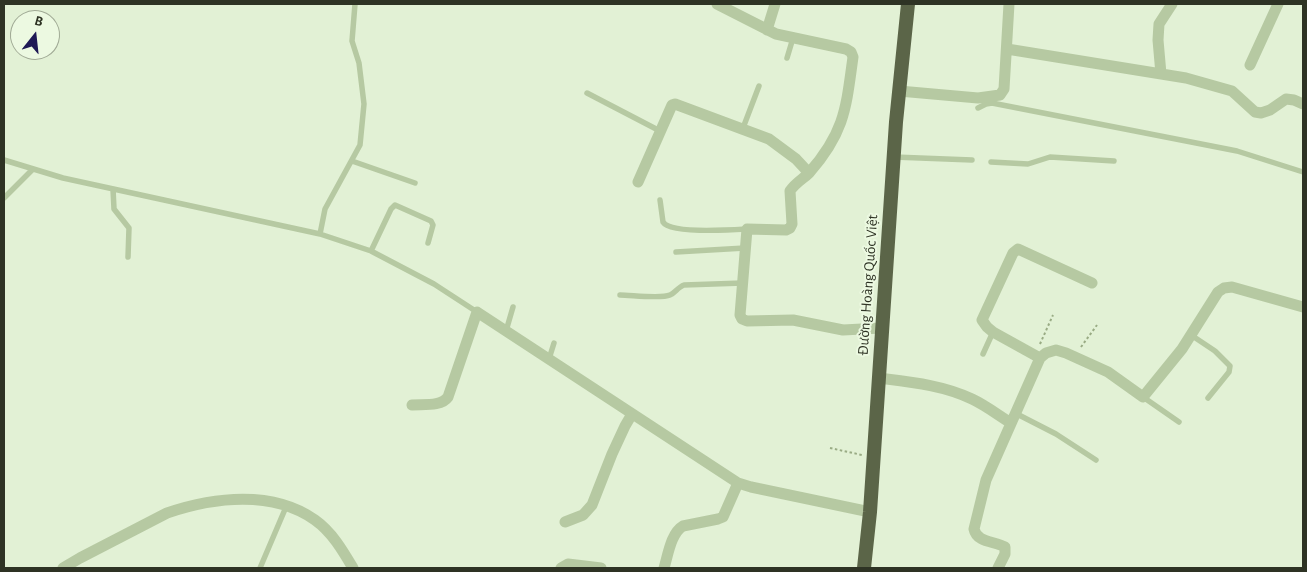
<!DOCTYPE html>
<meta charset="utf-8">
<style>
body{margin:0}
#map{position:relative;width:1307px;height:572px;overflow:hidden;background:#e2f1d5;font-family:"Alegreya Sans",sans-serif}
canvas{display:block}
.frame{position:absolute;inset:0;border:5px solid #2e3324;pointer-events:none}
.north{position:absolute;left:10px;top:10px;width:50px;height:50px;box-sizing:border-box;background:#ecf9e1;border:1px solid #a0aa95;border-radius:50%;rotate:16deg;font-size:14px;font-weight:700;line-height:20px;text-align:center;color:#2e3324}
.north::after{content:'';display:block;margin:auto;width:18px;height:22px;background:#1e1955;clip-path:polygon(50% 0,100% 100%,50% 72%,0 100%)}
</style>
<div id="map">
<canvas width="1307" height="572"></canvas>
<div class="frame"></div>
<div class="north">B</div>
</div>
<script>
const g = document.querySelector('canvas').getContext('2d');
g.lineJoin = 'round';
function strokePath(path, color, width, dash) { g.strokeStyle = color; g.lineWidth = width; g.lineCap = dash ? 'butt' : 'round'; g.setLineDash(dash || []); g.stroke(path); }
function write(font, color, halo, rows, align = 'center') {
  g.font = font + ' "Alegreya Sans",sans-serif'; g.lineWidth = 4; g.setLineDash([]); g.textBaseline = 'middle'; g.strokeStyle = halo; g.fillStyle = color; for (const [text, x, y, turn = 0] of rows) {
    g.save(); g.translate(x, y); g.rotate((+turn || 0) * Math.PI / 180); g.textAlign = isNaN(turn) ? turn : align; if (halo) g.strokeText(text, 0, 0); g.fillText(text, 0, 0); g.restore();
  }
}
const path = new Path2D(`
 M 1040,344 L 1053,315
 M 1081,347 L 1097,325
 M 830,448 L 862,455`);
const service = new Path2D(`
 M 787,58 L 793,38
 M 587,93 L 660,131
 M 978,108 L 986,104 L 992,103 L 1237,151 L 1303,172
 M 743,128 L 759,86
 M 894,157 L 972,160
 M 4,160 L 63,178 L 320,234 L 371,251 L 434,284 L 477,312
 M 352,161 L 415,183
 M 991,162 L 1028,164 L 1050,157 L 1114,161
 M 113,189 L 114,209 L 129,228 L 128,257
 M 4,198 L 33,169
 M 660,200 L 663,222 C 670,234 731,230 747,229
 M 320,234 L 325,209 L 360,145 L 364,104 L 359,63 L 352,41 L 355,4
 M 371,251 L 391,209 L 395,205 L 431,221 L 433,225 L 428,243
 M 676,252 L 745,248
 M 620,295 C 631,295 661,299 670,295 C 675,293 678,287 684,285 L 743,283
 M 506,331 L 513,307
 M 1191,335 L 1215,351 L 1230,366 L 1229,372 L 1208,398
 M 983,354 L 993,332
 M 549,359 L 554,343
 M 1143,397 L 1179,422
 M 1015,413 L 1056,434 L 1096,460
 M 260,568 L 286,507`);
const minor = new Path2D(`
 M 717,4 L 776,34 L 846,49 L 851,52 L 853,57 C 846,108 845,132 809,173 C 803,179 795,183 790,191 L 792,224 L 790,228 L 786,230 L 747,229 L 740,315 L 742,319 L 747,321 L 793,320 L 843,330 L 881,328
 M 767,30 L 775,4
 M 1007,49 L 1186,78 L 1232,91 L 1255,112 L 1261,113 L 1270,110 L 1286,99 L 1294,100 L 1303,104
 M 1250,65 L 1278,4
 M 1161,74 L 1158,40 L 1159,24 L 1172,4
 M 899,91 L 978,98 L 1000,95 L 1004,89 L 1009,4
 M 638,182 L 672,105 L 675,104 L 769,139 L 796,159 L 809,173
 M 1040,358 L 993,332 L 987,327 L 982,320 L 1013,253 L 1018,249 L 1092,283
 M 878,378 C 910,382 943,385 972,399 C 985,405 998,415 1011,423
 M 412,405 C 423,404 441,407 448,397 L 477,312 L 738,483 L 751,487 L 870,512
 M 565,522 L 583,515 L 592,505 L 612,454 L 625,426 L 632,414
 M 63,568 L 80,558 L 167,513 C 214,497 273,490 315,520 C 332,532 343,551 353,568
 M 561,568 L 568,564 L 601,568
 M 664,568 C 668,555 671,533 683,526 L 718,519 L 723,517 L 738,483
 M 998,568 L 1005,554 L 1005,547 C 995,541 977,543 974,529 L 986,480 L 1040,358 L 1046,353 L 1056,350 L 1066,353 L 1108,372 L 1143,397 L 1182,349 L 1218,292 L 1224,288 L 1232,287 L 1303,307`);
const trunk = new Path2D(`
 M 864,568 L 870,512 L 896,122 L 908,4`);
const streetNames = [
 ["Đường Hoàng Quốc Việt",868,285,-86]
];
strokePath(path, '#99ab84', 2, [2.5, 2.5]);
strokePath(service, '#b6c9a2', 5.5);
strokePath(minor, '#b6c9a2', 11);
strokePath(trunk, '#5b6548', 14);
write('15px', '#2e3324', '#ecf9e1', streetNames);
</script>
